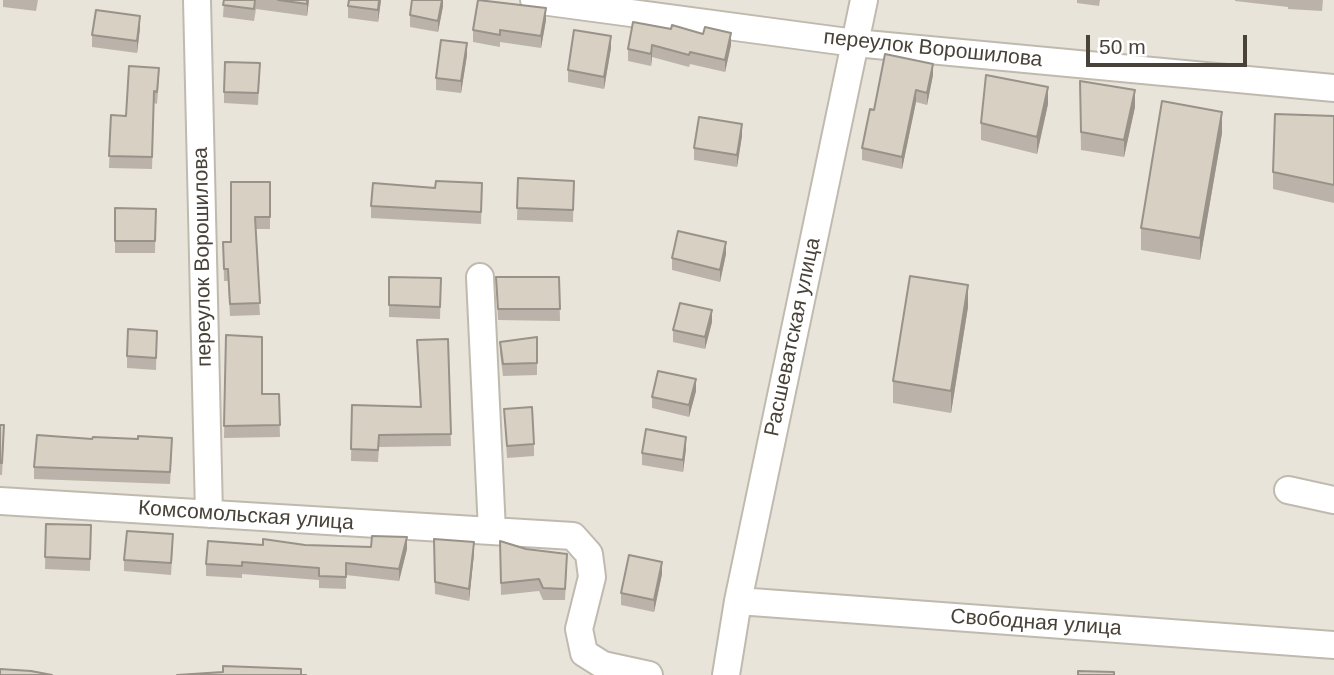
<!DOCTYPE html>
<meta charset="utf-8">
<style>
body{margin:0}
#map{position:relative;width:1334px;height:675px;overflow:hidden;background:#f5f2eb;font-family:Arial,sans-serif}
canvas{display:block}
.scale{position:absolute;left:1086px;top:35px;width:161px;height:32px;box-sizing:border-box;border:4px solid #494239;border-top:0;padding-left:9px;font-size:21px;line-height:24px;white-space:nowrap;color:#494239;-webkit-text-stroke:5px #fff;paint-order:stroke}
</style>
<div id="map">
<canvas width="1334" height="675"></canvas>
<div class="scale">50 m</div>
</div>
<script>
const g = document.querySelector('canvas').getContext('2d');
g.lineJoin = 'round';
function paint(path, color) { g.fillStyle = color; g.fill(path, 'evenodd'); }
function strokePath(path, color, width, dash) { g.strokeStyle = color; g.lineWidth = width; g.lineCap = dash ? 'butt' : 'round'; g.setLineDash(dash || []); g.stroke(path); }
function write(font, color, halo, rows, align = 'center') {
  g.font = font + ' Arial,sans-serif'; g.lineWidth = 5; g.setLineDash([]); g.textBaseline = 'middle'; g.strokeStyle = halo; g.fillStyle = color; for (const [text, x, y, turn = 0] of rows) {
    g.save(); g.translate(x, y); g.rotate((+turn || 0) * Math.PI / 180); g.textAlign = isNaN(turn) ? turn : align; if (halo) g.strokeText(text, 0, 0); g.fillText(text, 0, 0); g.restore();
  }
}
const residential = new Path2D(`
 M 0,0 L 1334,0 L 1334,675 L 0,675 Z`);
const minor = new Path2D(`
 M 197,0 L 209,514
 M 534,0 L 855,43 L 1334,88
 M 480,277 L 492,531
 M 1288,490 L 1334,500
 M 0,501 L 573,536 L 589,554 L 592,577 L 579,629 L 584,653 L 603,665 L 649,675
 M 738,601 L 1334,645
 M 726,675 L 738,601 L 864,0`);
const wall = new Path2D(`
 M 3,0 L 38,0 L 36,11 L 3,7 Z
 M 224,0 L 309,0 L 307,16 L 256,9 L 254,21 L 223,17 Z
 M 381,0 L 378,22 L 348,18 L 348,6 Z
 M 443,0 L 443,6 L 438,32 L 410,27 L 410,15 Z
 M 1077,0 L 1100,0 L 1099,6 L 1077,3 Z
 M 1235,0 L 1323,0 L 1322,11 L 1288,9 L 1288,7 L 1235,1 Z
 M 546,20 L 541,48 L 500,42 L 500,47 L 473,42 L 473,30 Z
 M 633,22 L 731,45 L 725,72 L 690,64 L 689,67 L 652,57 L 651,66 L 628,61 L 628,49 Z
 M 140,28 L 137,53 L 92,47 L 92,35 Z
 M 611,48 L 604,89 L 568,82 L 568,70 Z
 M 467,55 L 461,93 L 436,90 L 436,78 Z
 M 260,63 L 258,105 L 224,103 L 224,92 Z
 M 933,75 L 927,105 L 916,102 L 902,169 L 862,160 L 862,148 L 874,110 Z
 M 159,80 L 157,104 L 154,103 L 152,169 L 109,168 L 111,115 L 126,116 Z
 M 1080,99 L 1135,107 L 1124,157 L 1081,150 Z
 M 1048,104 L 1037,154 L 981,140 L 981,123 Z
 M 1334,116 L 1334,203 L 1273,189 L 1273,172 Z
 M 1222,133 L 1200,260 L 1141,250 L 1141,228 Z
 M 742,136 L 737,167 L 694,160 L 694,148 Z
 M 518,178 L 574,181 L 573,222 L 517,220 Z
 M 270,182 L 270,229 L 255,229 L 260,315 L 230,316 L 228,281 L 224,281 L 223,242 L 231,242 Z
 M 482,195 L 481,224 L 371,218 L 371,206 Z
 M 115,208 L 156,209 L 155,253 L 115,253 Z
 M 726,254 L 720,282 L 672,270 L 672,258 Z
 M 389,277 L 441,278 L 440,319 L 389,317 Z
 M 496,277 L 559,277 L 560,321 L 498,320 Z
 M 968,307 L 951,413 L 893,403 L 893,381 Z
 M 712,322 L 705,349 L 673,342 L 673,330 Z
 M 157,331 L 156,370 L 127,368 L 127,356 Z
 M 226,335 L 262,394 L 279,394 L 280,437 L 224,438 Z
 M 537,337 L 537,375 L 503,376 L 500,353 L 500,342 Z
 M 448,339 L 451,446 L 379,447 L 378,462 L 351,461 L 352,405 L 420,407 L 417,340 Z
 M 696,391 L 689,417 L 652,408 L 652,397 Z
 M 504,409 L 534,444 L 534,456 L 507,458 Z
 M 0,425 L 4,437 L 2,475 L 0,475 Z
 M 686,449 L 683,472 L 642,465 L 642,453 Z
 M 172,450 L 170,484 L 34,479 L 34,467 Z
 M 46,524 L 91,525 L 90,571 L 45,569 Z
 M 434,539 L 474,554 L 469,601 L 435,594 Z
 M 500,541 L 567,565 L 565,600 L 543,600 L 539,591 L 501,595 Z
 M 263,545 L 305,545 L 407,549 L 399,581 L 346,575 L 346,589 L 319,588 L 319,580 L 242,574 L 242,578 L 206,576 L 206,564 Z
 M 173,546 L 171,575 L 124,571 L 124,560 Z
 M 662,574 L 654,612 L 621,605 L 621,593 Z`);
const shadedWall = new Path2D(`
 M 307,0 L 309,0 L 307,16 Z
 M 379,0 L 381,0 L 378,22 L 378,10 Z
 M 442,0 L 443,0 L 443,6 L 438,32 L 438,21 Z
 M 546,8 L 546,20 L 541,48 L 541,36 Z
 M 140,16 L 140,28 L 137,53 L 137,41 Z
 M 731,33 L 731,45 L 725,72 L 725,60 Z
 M 611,36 L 611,48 L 604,89 L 604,77 Z
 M 467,43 L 467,55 L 461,93 L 461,81 Z
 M 652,45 L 652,57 L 651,66 L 651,54 Z
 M 933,64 L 933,75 L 927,105 L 927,93 Z
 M 1048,87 L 1048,104 L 1037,154 L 1037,137 Z
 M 916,90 L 916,102 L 902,169 L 902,157 Z
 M 1135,90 L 1135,107 L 1124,157 L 1124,140 Z
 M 1222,112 L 1222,133 L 1200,260 L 1200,238 Z
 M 742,124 L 742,136 L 737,167 L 737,155 Z
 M 726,242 L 726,254 L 720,282 L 720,270 Z
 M 968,285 L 968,307 L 951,413 L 951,391 Z
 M 712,310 L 712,322 L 705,349 L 705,337 Z
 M 696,379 L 696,391 L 689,417 L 689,405 Z
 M 686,437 L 686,449 L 683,472 L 683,460 Z
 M 407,537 L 407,549 L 399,581 L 399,569 Z
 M 474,542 L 474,554 L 469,601 L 469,589 Z
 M 662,562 L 662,574 L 654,612 L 654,600 Z`);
const building = new Path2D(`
 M 224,0 L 255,0 L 254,9 L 223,5 Z
 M 278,0 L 307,0 L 307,4 Z
 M 349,0 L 379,0 L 378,10 L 348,6 Z
 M 412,0 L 442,0 L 438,21 L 410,15 Z
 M 478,0 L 546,8 L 541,36 L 500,30 L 500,35 L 473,30 Z
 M 96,10 L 140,16 L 137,41 L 92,35 Z
 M 633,22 L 671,29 L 672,25 L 703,34 L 705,27 L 731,33 L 725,60 L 690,52 L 689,55 L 652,45 L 651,54 L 628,49 Z
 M 574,30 L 611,36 L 604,77 L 568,70 Z
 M 441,40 L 467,43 L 461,81 L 436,78 Z
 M 885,54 L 933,64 L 927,93 L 916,90 L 902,157 L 862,148 L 870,109 L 874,110 Z
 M 225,62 L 260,63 L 258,93 L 224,92 Z
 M 129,66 L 159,68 L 157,92 L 154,91 L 152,157 L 109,156 L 111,115 L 126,116 Z
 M 986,75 L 1048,87 L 1037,137 L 981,123 Z
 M 1080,81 L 1135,90 L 1124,140 L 1081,132 Z
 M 1162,101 L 1222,112 L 1200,238 L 1141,228 Z
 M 1275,114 L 1334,116 L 1334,185 L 1273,172 Z
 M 699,117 L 742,124 L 737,155 L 694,148 Z
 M 518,178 L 574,181 L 573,210 L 517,208 Z
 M 436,181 L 482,183 L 481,212 L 371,206 L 373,183 L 435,188 Z
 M 231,182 L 270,182 L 270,217 L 255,217 L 260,303 L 230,304 L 228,269 L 224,269 L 223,242 L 231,242 Z
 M 115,208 L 156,209 L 155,241 L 115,241 Z
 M 678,231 L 726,242 L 720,270 L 672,258 Z
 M 910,276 L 968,285 L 951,391 L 893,381 Z
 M 389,277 L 441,278 L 440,307 L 389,305 Z
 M 496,277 L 559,277 L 560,309 L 498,309 Z
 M 680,303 L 712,310 L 705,337 L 673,330 Z
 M 128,329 L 157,331 L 156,358 L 127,356 Z
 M 226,335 L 262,337 L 262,394 L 279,394 L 280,425 L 224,426 Z
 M 537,337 L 537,363 L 503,364 L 500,342 Z
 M 448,339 L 451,434 L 379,435 L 378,450 L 351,449 L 352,405 L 421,407 L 417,340 Z
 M 658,371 L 696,379 L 689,405 L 652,397 Z
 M 532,407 L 534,444 L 507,446 L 504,409 Z
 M 0,425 L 4,425 L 2,463 L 0,463 Z
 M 646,429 L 686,437 L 683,460 L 642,453 Z
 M 37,435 L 92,439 L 93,437 L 138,439 L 138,436 L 172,438 L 170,472 L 34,467 Z
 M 46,524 L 91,525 L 90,559 L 45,557 Z
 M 127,531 L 173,534 L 171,563 L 124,560 Z
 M 372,536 L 407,537 L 399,569 L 346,563 L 346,577 L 319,576 L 319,568 L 242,562 L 242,566 L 206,564 L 208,541 L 263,545 L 263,539 L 305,545 L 371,547 Z
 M 434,539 L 474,542 L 469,589 L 435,582 Z
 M 500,541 L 526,549 L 567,554 L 565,589 L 543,588 L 539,579 L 501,583 Z
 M 629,555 L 662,562 L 654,600 L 621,593 Z
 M 223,666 L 301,669 L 301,675 L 306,675 L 177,675 L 223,672 Z
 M 0,669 L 31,671 L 52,675 L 0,675 Z
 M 1078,671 L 1114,672 L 1114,675 L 1078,675 Z`);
const streetNames = [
 ["переулок Ворошилова",933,49,6],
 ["переулок Ворошилова",203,257,-91],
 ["Расшеватская улица",793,337,-78],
 ["Комсомольская улица",246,516,4],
 ["Свободная улица",1036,623,4]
];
paint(residential, '#e8e4da');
strokePath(minor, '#c0b9ae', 30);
strokePath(minor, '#fff', 26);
paint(wall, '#bbb3a9');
paint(shadedWall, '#989289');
paint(building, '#d9d0c4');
strokePath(building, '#989289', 2);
write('21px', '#494239', '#fff', streetNames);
</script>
